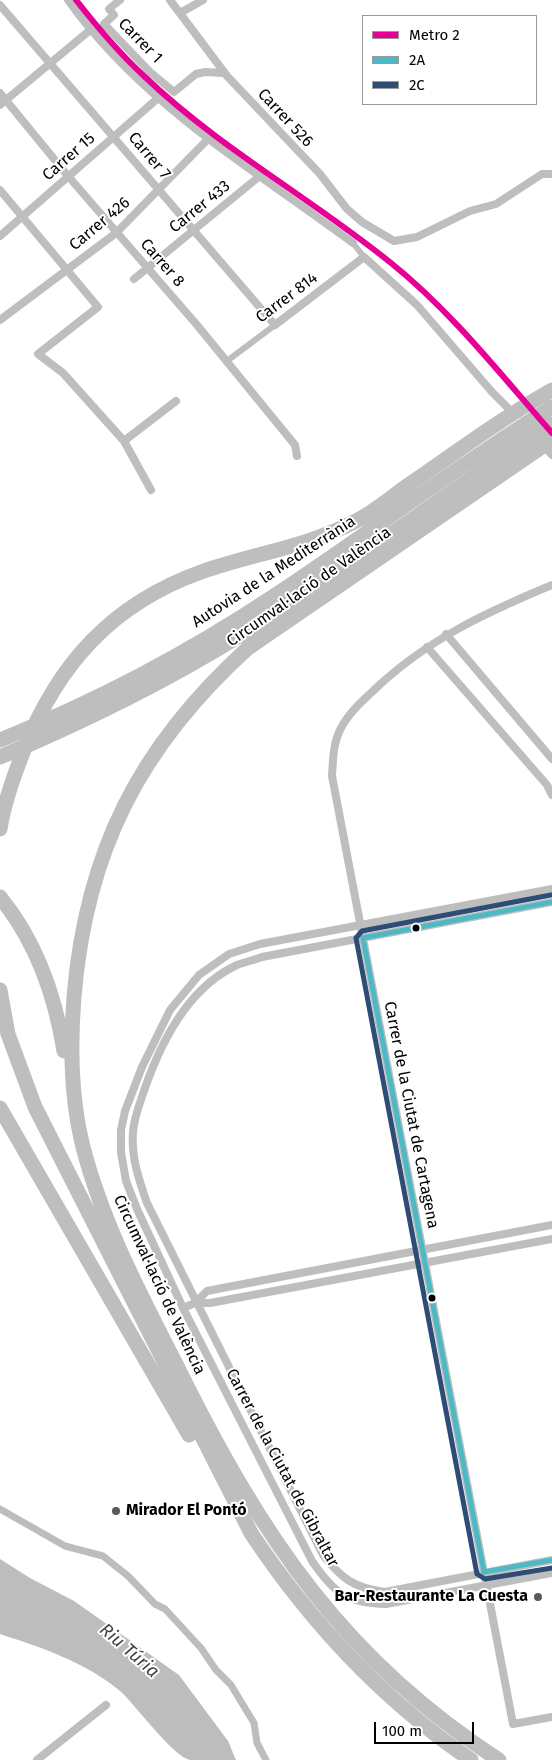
<!DOCTYPE html>
<meta charset="utf-8">
<style>
body{margin:0}
#map{position:relative;width:552px;height:1760px;overflow:hidden;background:#fff;font-family:"Fira Sans",sans-serif}
canvas{display:block}
.legend{position:absolute;left:362px;top:15px;width:175px;height:90px;box-sizing:border-box;background:#fff;border:1px solid #999;margin:0;padding:6px 9px;list-style:none;font-size:15px;color:#000}
.legend li{display:flex;align-items:center;gap:10px;height:25px}
.legend b{width:25px;border:1px solid #999}
.scale{position:absolute;left:374px;top:1722px;width:100px;height:22px;box-sizing:border-box;border:2px solid #000;border-top:0;padding-left:6px;font-size:15px;line-height:18px;white-space:nowrap;color:#000;-webkit-text-stroke:4px #fff;paint-order:stroke}
</style>
<div id="map">
<canvas width="552" height="1760"></canvas>
<ul class="legend">
<li><b style="height:6px;background:#e70095"></b>Metro 2</li>
<li><b style="height:6px;background:#4cb9c4"></b>2A</li>
<li><b style="height:6px;background:#2d4d76"></b>2C</li>
</ul>
<div class="scale">100 m</div>
</div>
<script>
const g = document.querySelector('canvas').getContext('2d');
g.lineJoin = 'round';
function paint(path, color) { g.fillStyle = color; g.fill(path, 'evenodd'); }
function strokePath(path, color, width, dash) { g.strokeStyle = color; g.lineWidth = width; g.lineCap = dash ? 'butt' : 'round'; g.setLineDash(dash || []); g.stroke(path); }
function write(font, color, halo, rows, align = 'center') {
  g.font = font + ' "Fira Sans",sans-serif'; g.lineWidth = 4; g.setLineDash([]); g.textBaseline = 'middle'; g.strokeStyle = halo; g.fillStyle = color; for (const [text, x, y, turn = 0] of rows) {
    g.save(); g.translate(x, y); g.rotate((+turn || 0) * Math.PI / 180); g.textAlign = isNaN(turn) ? turn : align; if (halo) g.strokeText(text, 0, 0); g.fillText(text, 0, 0); g.restore();
  }
}
const water = new Path2D(`
 M 0,1559 L 30,1578 L 74,1601 L 179,1675 L 228,1741 L 236,1760 C 222,1760 204,1760 190,1760 C 172,1756 136,1705 120,1691 C 85,1662 43,1648 0,1634 Z`);
const canal = new Path2D(`
 M 0,1509 L 65,1546 L 103,1556 L 128,1576 L 155,1604 L 165,1609 L 201,1648 L 216,1670 L 231,1685 L 254,1723 L 257,1743 L 266,1760`);
const pedestrian = new Path2D(`
 M 353,243 L 364,257
 M 227,361 L 275,325`);
const minor = new Path2D(`
 M 68,0 C 141,103 253,169 353,243
 M 120,0 L 109,9 L 114,15 L 104,24 L 150,72 L 174,92 L 196,74 L 205,72 L 224,73
 M 170,0 L 227,76 L 320,174 L 347,209 L 362,222 L 394,241 L 417,237 L 470,211 L 496,204 L 542,174 L 552,174
 M 0,5 L 275,325 L 364,257 L 417,305 L 492,392 L 515,415
 M 180,13 L 203,0
 M 0,93 L 68,176 L 197,325 L 295,445 L 297,456
 M 0,105 L 89,31
 M 0,190 L 98,307 L 38,354 L 63,373 L 124,441 L 151,490
 M 0,236 L 157,99
 M 134,279 L 261,175
 M 0,320 L 116,233 L 209,138
 M 124,441 L 176,401
 M 542,444 L 552,455
 M 552,585 C 485,613 426,640 373,691 C 361,702 349,713 341,728 C 333,743 333,760 332,776 L 513,1724 L 552,1717
 M 446,634 L 552,759
 M 427,647 L 547,785 L 552,795
 M 552,889 L 260,944 L 229,954 L 199,975 L 170,1010 L 142,1067 L 125,1111 L 121,1130 L 121,1152 L 126,1181 L 137,1209 L 183,1308 L 312,1561 C 334,1593 346,1603 386,1604 L 552,1573
 M 552,902 L 262,957 C 254,960 245,962 237,965 C 189,987 161,1042 145,1088 C 140,1103 134,1117 133,1132 C 131,1157 139,1180 147,1203 L 323,1555 C 342,1579 354,1588 385,1592 L 552,1560
 M 195,1303 L 210,1303 L 552,1239
 M 183,1308 L 195,1303 L 207,1291 L 552,1225
 M 37,1760 L 106,1705`);
const motorway = new Path2D(`
 M 0,740 C 95,702 188,653 274,596 C 368,534 457,466 552,407
 M 0,757 C 83,722 163,683 239,636 C 346,570 446,492 552,424
 M 0,829 C 4,803 14,775 24,750 C 58,664 112,604 201,572 C 252,554 306,547 354,522 C 373,513 390,498 407,486 C 455,453 502,418 552,390
 M 0,897 C 36,941 55,995 64,1051
 M 0,990 L 8,1034 L 35,1107 L 251,1533 C 310,1622 383,1700 471,1760
 M 0,1108 L 189,1435
 M 499,1760 C 344,1660 263,1538 182,1376 C 144,1301 104,1228 83,1147 C 71,1099 70,1046 74,997 C 86,851 140,746 248,648 L 552,440`);
const bus1 = new Path2D(`
 M 552,902 L 363,938 L 484,1572 L 552,1560`);
const bus2 = new Path2D(`
 M 551,895 L 362,931 L 356,938 L 477,1574 L 485,1579 L 552,1568`);
const metro1 = new Path2D(`
 M 76,0 C 97,27 119,53 144,76 C 219,148 311,198 391,263 C 452,312 501,375 552,433`);
const markers = [
 [416,928,4.5,"#000"],
 [432,1298,4.5,"#000"],
 [116,1511,5,"#595959"],
 [538,1597,5,"#595959"]
];
const streetNames = [
 ["Carrer 1",140,41,46],
 ["Carrer 526",285,118,47],
 ["Carrer 7",149,156,50],
 ["Carrer 15",69,157,-41],
 ["Carrer 433",200,207,-39],
 ["Carrer 426",100,224,-40],
 ["Carrer 8",162,263,49],
 ["Carrer 814",287,298,-37],
 ["Autovia de la Mediterrània",274,572,-33],
 ["Circumval·lació de València",309,587,-35],
 ["Carrer de la Ciutat de Cartagena",411,1115,79],
 ["Circumval·lació de València",159,1285,65],
 ["Carrer de la Ciutat de Gibraltar",282,1468,62]
];
const poiNames = [
 ["Mirador El Pontó",126,1511],
 ["Bar-Restaurante La Cuesta",528,1597,"right"]
];
const waterNames = [
 ["Riu Túria",129,1651,41]
];
paint(water, '#bdbdbd');
strokePath(canal, '#bdbdbd', 7);
strokePath(pedestrian, '#bebebe', 6);
strokePath(minor, '#bebebe', 8);
strokePath(motorway, '#bebebe', 15);
strokePath(bus1, '#4cb9c4', 5);
strokePath(bus2, '#2d4d76', 5);
strokePath(metro1, '#e70095', 6);
for (const [x, y, r, color] of markers) { const dot = new Path2D(); dot.arc(x, y, r, 0, 2 * Math.PI); g.fillStyle = color; g.fill(dot); strokePath(dot, '#fff', 2); }
write('16px', '#000', '#fff', streetNames);
write('bold 16px', '#000', '#fff', poiNames, 'left');
write('italic 18px', '#424242', '#fff', waterNames);
</script>
